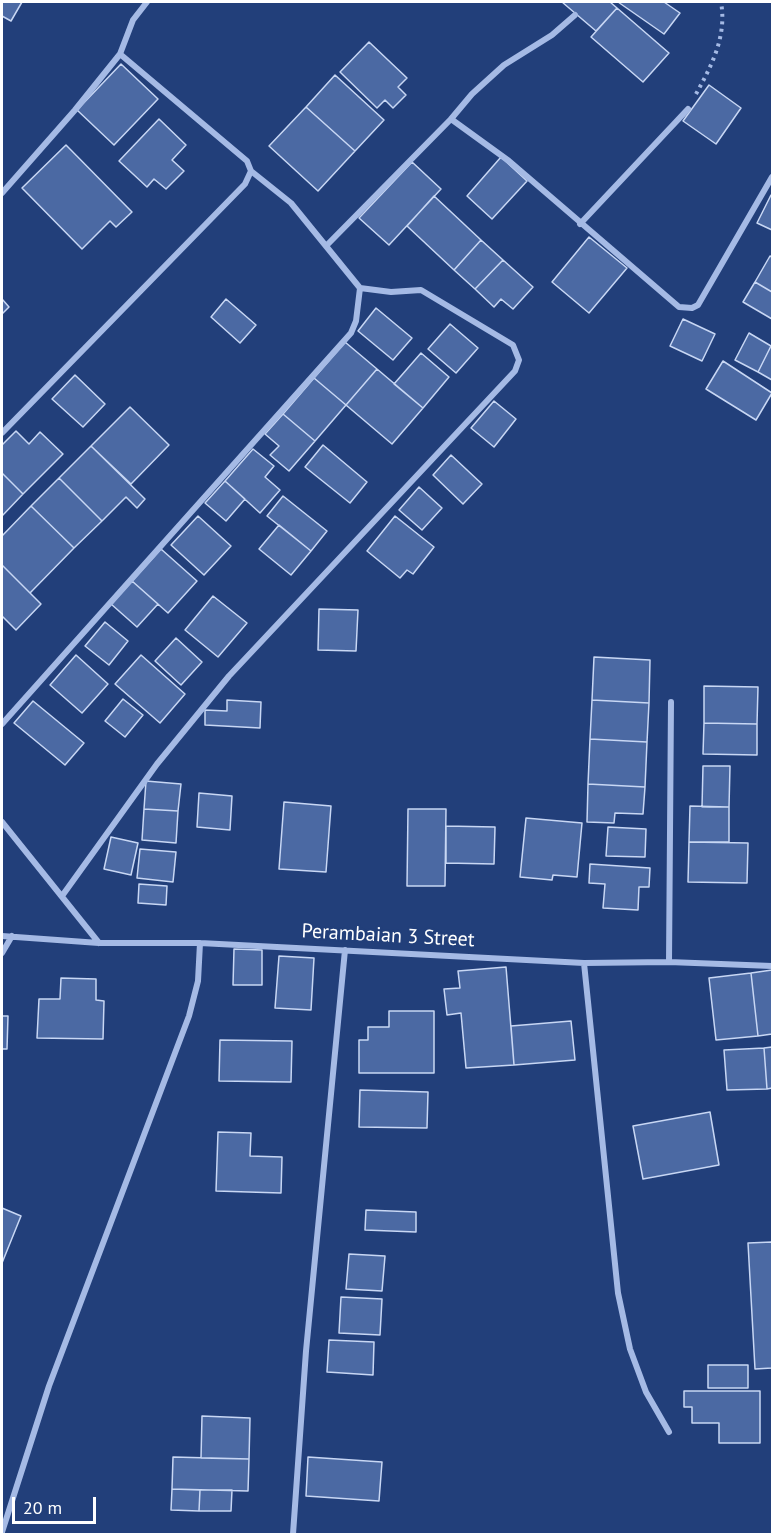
<!DOCTYPE html>
<style>
body{margin:0}
#map{position:relative;width:774px;height:1536px;overflow:hidden;background:#223f7a;font-family:"PT Sans",sans-serif}
canvas{display:block}
.frame{position:absolute;inset:0;border:3px solid #fff;pointer-events:none}
.scale{position:absolute;left:12px;top:1497px;width:84px;height:27px;box-sizing:border-box;border:3px solid #fff;border-top:0;padding-left:8px;font-size:18px;line-height:21px;white-space:nowrap;color:#fff;-webkit-text-stroke:4px #223f7a;paint-order:stroke}
</style>
<div id="map">
<canvas width="774" height="1536"></canvas>
<div class="frame"></div>
<div class="scale">20 m</div>
</div>
<script>
const g = document.querySelector('canvas').getContext('2d');
g.lineJoin = 'round';
function paint(path, color) { g.fillStyle = color; g.fill(path, 'evenodd'); }
function strokePath(path, color, width, dash) { g.strokeStyle = color; g.lineWidth = width; g.lineCap = dash ? 'butt' : 'round'; g.setLineDash(dash || []); g.stroke(path); }
function write(font, color, halo, rows, align = 'center') {
  g.font = font + ' "PT Sans",sans-serif'; g.lineWidth = 4.5; g.setLineDash([]); g.textBaseline = 'middle'; g.strokeStyle = halo; g.fillStyle = color; for (const [text, x, y, turn = 0] of rows) {
    g.save(); g.translate(x, y); g.rotate((+turn || 0) * Math.PI / 180); g.textAlign = isNaN(turn) ? turn : align; if (halo) g.strokeText(text, 0, 0); g.fillText(text, 0, 0); g.restore();
  }
}
const building = new Path2D(`
 M 2,2 L 22,2 L 11,21 L 2,16 Z
 M 562,2 L 610,2 L 617,8 L 596,31 Z
 M 618,2 L 664,2 L 680,13 L 664,34 Z
 M 617,8 L 669,53 L 643,82 L 591,37 Z
 M 369,42 L 407,78 L 398,87 L 406,95 L 393,108 L 385,100 L 377,108 L 340,72 Z
 M 121,64 L 158,99 L 114,145 L 77,110 Z
 M 335,75 L 384,120 L 355,151 L 306,107 Z
 M 709,85 L 741,108 L 716,144 L 683,121 Z
 M 306,107 L 355,151 L 318,191 L 269,146 Z
 M 159,119 L 186,145 L 172,160 L 184,171 L 166,189 L 154,179 L 147,187 L 119,161 Z
 M 66,145 L 132,212 L 116,227 L 110,221 L 82,249 L 22,188 Z
 M 501,157 L 527,181 L 492,219 L 467,196 Z
 M 412,162 L 441,189 L 389,245 L 359,218 Z
 M 771,195 L 772,195 L 772,230 L 757,223 Z
 M 434,196 L 481,240 L 454,270 L 407,226 Z
 M 589,237 L 627,268 L 589,313 L 552,282 Z
 M 481,240 L 503,260 L 475,289 L 454,270 Z
 M 770,256 L 772,257 L 772,292 L 755,282 Z
 M 503,260 L 533,287 L 513,309 L 501,299 L 494,307 L 475,289 Z
 M 755,282 L 772,292 L 772,319 L 743,302 Z
 M 2,299 L 9,307 L 2,314 Z
 M 226,299 L 256,325 L 240,343 L 211,317 Z
 M 376,308 L 412,338 L 393,360 L 358,331 Z
 M 683,319 L 715,334 L 702,361 L 670,346 Z
 M 450,324 L 478,348 L 456,373 L 428,349 Z
 M 749,333 L 771,346 L 758,372 L 735,360 Z
 M 345,342 L 377,369 L 346,405 L 314,378 Z
 M 771,346 L 772,346 L 772,380 L 758,372 Z
 M 421,353 L 449,377 L 423,408 L 394,384 Z
 M 723,361 L 772,393 L 756,420 L 706,389 Z
 M 377,369 L 423,408 L 392,444 L 346,405 Z
 M 75,375 L 105,404 L 83,427 L 52,399 Z
 M 314,378 L 346,405 L 315,441 L 283,414 Z
 M 494,401 L 516,419 L 494,447 L 471,428 Z
 M 130,407 L 169,445 L 131,484 L 91,446 Z
 M 283,414 L 315,441 L 289,471 L 270,455 L 279,446 L 265,434 Z
 M 16,431 L 29,444 L 40,432 L 63,454 L 23,494 L 2,473 L 2,445 Z
 M 323,445 L 367,482 L 350,503 L 305,467 Z
 M 91,446 L 145,499 L 137,508 L 126,497 L 102,521 L 59,478 Z
 M 253,449 L 274,466 L 265,477 L 280,490 L 260,513 L 225,481 Z
 M 451,455 L 482,484 L 463,504 L 433,475 Z
 M 2,473 L 23,494 L 2,516 Z
 M 59,478 L 102,521 L 74,548 L 31,506 Z
 M 225,481 L 245,499 L 226,521 L 205,503 Z
 M 419,487 L 442,508 L 422,530 L 399,510 Z
 M 283,496 L 327,531 L 311,551 L 267,516 Z
 M 31,506 L 74,548 L 30,593 L 2,565 L 2,536 Z
 M 198,516 L 231,546 L 204,575 L 171,545 Z
 M 395,516 L 434,547 L 413,574 L 407,570 L 400,578 L 367,551 Z
 M 279,525 L 311,551 L 291,575 L 259,549 Z
 M 161,549 L 197,581 L 168,613 L 132,581 Z
 M 2,565 L 41,604 L 16,630 L 2,616 Z
 M 132,581 L 158,604 L 137,627 L 111,604 Z
 M 213,596 L 247,623 L 218,657 L 185,630 Z
 M 319,609 L 358,610 L 356,651 L 318,650 Z
 M 105,622 L 128,641 L 109,665 L 85,646 Z
 M 176,638 L 202,662 L 181,685 L 155,661 Z
 M 76,655 L 108,684 L 82,713 L 50,685 Z
 M 141,655 L 185,694 L 160,723 L 115,684 Z
 M 594,657 L 650,660 L 649,703 L 592,700 Z
 M 704,686 L 758,687 L 757,724 L 704,723 Z
 M 123,699 L 143,715 L 125,737 L 105,721 Z
 M 227,700 L 261,702 L 260,728 L 205,725 L 205,710 L 227,711 Z
 M 592,700 L 649,703 L 647,742 L 590,739 Z
 M 33,701 L 84,743 L 65,765 L 14,723 Z
 M 704,723 L 757,724 L 757,755 L 703,754 Z
 M 590,739 L 647,742 L 645,787 L 588,784 Z
 M 703,766 L 730,766 L 729,807 L 702,807 Z
 M 146,781 L 181,784 L 178,811 L 144,809 Z
 M 588,784 L 645,787 L 643,814 L 615,813 L 614,823 L 587,822 Z
 M 199,793 L 232,796 L 230,830 L 197,827 Z
 M 284,802 L 331,806 L 326,872 L 279,869 Z
 M 690,806 L 729,807 L 729,842 L 689,842 Z
 M 144,809 L 178,811 L 176,843 L 142,840 Z
 M 408,809 L 446,809 L 445,886 L 407,886 Z
 M 526,818 L 582,823 L 577,877 L 553,875 L 552,880 L 520,877 Z
 M 446,826 L 495,827 L 494,864 L 446,863 Z
 M 608,827 L 646,829 L 645,857 L 606,856 Z
 M 111,837 L 138,843 L 131,875 L 104,869 Z
 M 689,842 L 748,843 L 747,883 L 688,882 Z
 M 140,849 L 176,852 L 173,882 L 137,878 Z
 M 590,864 L 650,868 L 649,887 L 639,887 L 638,910 L 603,908 L 605,884 L 589,883 Z
 M 139,884 L 167,886 L 166,905 L 138,903 Z
 M 234,949 L 262,950 L 262,985 L 233,985 Z
 M 279,956 L 314,958 L 311,1010 L 275,1008 Z
 M 506,967 L 514,1065 L 466,1068 L 461,1013 L 447,1015 L 444,989 L 460,988 L 458,971 Z
 M 772,970 L 772,1034 L 758,1036 L 751,973 Z
 M 751,973 L 758,1036 L 716,1040 L 709,978 Z
 M 61,978 L 96,979 L 96,1000 L 104,1001 L 103,1039 L 37,1038 L 39,999 L 60,999 Z
 M 389,1011 L 434,1011 L 434,1073 L 359,1073 L 359,1040 L 368,1040 L 368,1027 L 389,1027 Z
 M 2,1016 L 8,1016 L 7,1049 L 2,1049 Z
 M 571,1021 L 575,1060 L 514,1065 L 511,1026 Z
 M 220,1040 L 292,1041 L 291,1082 L 219,1081 Z
 M 772,1047 L 772,1088 L 767,1089 L 764,1048 Z
 M 764,1048 L 767,1089 L 727,1090 L 724,1050 Z
 M 360,1090 L 428,1092 L 427,1128 L 359,1127 Z
 M 710,1112 L 719,1165 L 643,1179 L 633,1126 Z
 M 218,1132 L 251,1133 L 250,1156 L 282,1157 L 281,1193 L 216,1191 Z
 M 2,1208 L 21,1216 L 2,1263 Z
 M 366,1210 L 416,1212 L 416,1232 L 365,1230 Z
 M 772,1242 L 772,1368 L 755,1369 L 748,1243 Z
 M 349,1254 L 385,1256 L 382,1291 L 346,1289 Z
 M 341,1297 L 382,1299 L 380,1335 L 339,1333 Z
 M 329,1340 L 374,1342 L 373,1375 L 327,1372 Z
 M 708,1365 L 748,1365 L 748,1388 L 708,1388 Z
 M 684,1391 L 760,1391 L 760,1443 L 719,1443 L 719,1423 L 692,1423 L 692,1407 L 684,1407 Z
 M 202,1416 L 250,1418 L 249,1459 L 201,1458 Z
 M 173,1457 L 249,1459 L 248,1491 L 172,1489 Z
 M 308,1457 L 382,1462 L 379,1501 L 306,1496 Z
 M 172,1489 L 200,1490 L 199,1511 L 171,1510 Z
 M 200,1490 L 232,1490 L 231,1511 L 199,1511 Z`);
const path = new Path2D(`
 M 696,94 C 712,65 727,36 721,2`);
const street = new Path2D(`
 M 451,119 L 472,94 L 504,65 L 552,35 L 575,15
 M 2,193 L 75,110 L 120,54
 M 580,224 L 688,109
 M 327,245 L 451,119 L 509,161 L 679,307 L 692,308 L 698,305 L 772,177
 M 2,433 L 245,184 L 251,171 L 247,161 L 120,54 L 133,20 L 147,2
 M 2,724 L 351,333 L 356,321 L 360,288
 M 2,822 L 99,943
 M 62,896 L 157,764 L 229,676 L 515,371 L 519,360 L 513,345 L 421,290 L 391,292 L 360,288 L 291,203 L 251,171
 M 2,936 L 99,943 L 200,943 L 584,963 L 669,962 L 772,966
 M 2,953 L 12,936
 M 669,962 L 671,702
 M 584,963 L 618,1293 L 630,1349 L 646,1392 L 669,1432
 M 2,1532 L 49,1386 L 189,1016 L 198,981 L 200,943
 M 293,1534 L 306,1351 L 345,950`);
const streetNames = [
 ["Perambaian 3 Street",388,936,3]
];
paint(building, '#4b69a3');
strokePath(building, '#c8d7f4', 1.5);
strokePath(path, '#a5bae5', 4, [3, 4.5]);
strokePath(street, '#a5bae5', 6);
write('20px', '#fff', '#223f7a', streetNames);
</script>
